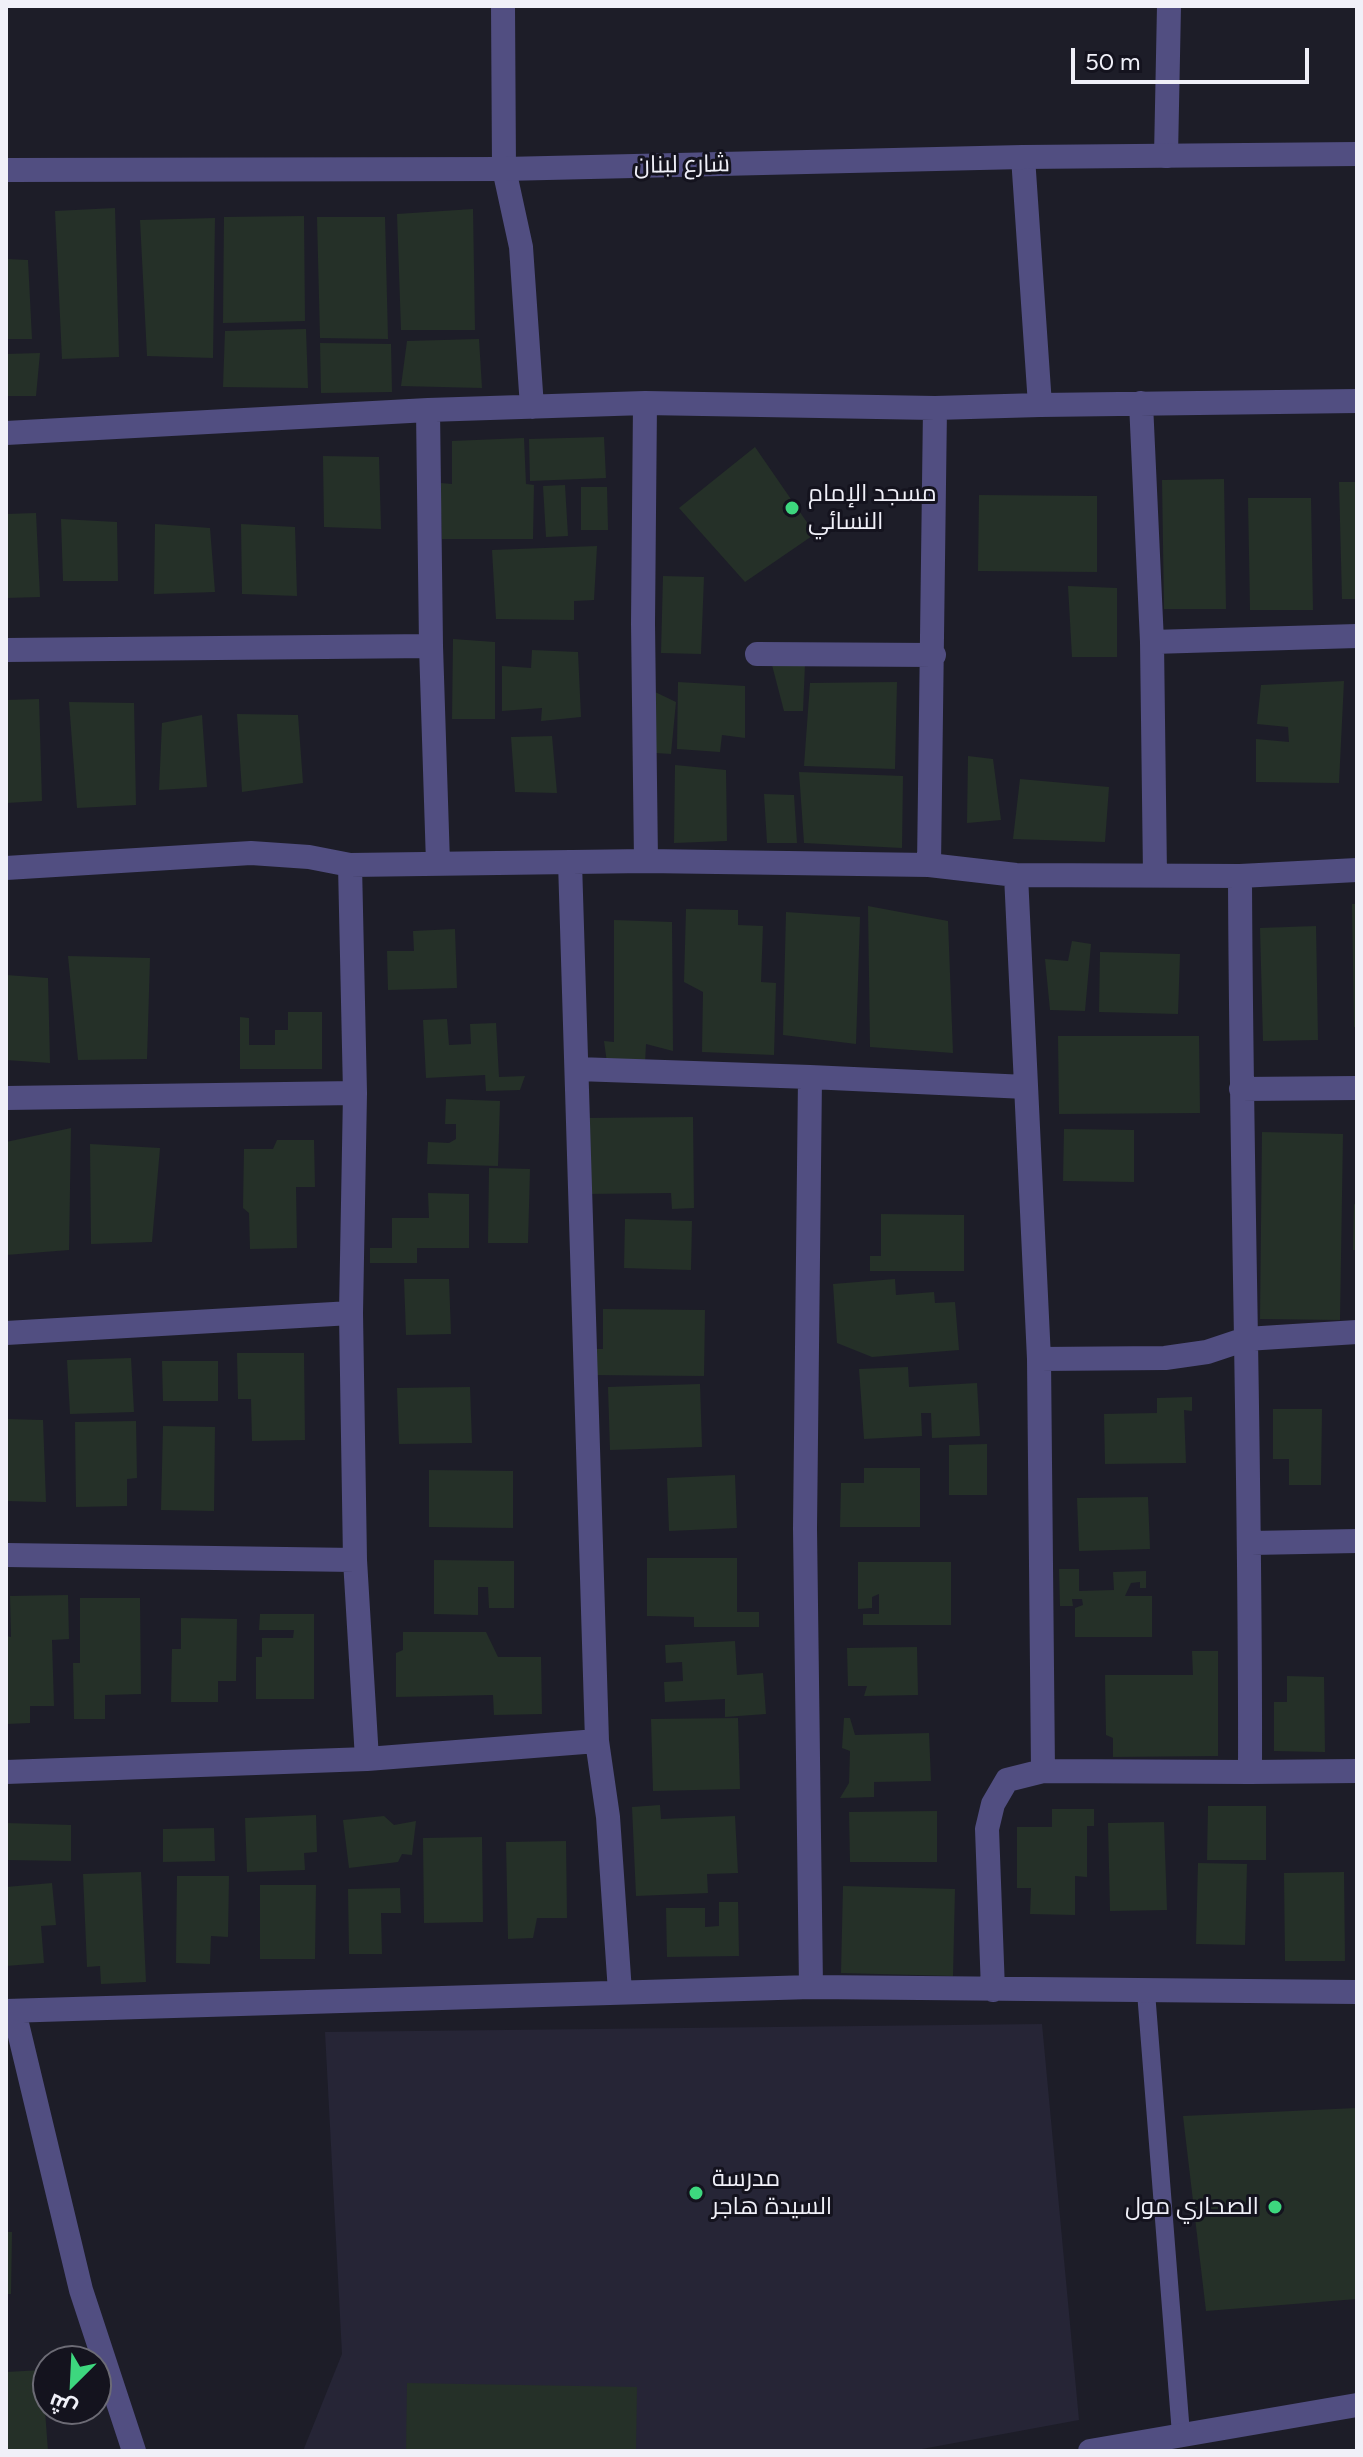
<!DOCTYPE html>
<meta charset="utf-8">
<style>
body{margin:0}
#map{position:relative;width:1363px;height:2457px;overflow:hidden;background:#1d1d28;font-family:Figtree,Cairo,sans-serif}
canvas{display:block}
.frame{position:absolute;inset:0;border:8px solid #f0f0f8;pointer-events:none}
.north{position:absolute;left:32px;top:2345px;width:80px;height:80px;box-sizing:border-box;background:#14131e;border:2px solid #6c6b75;border-radius:50%;rotate:204deg;font-size:22px;font-weight:700;line-height:32px;text-align:center;color:#f0f0f8}
.north::after{content:'';display:block;margin:auto;width:28px;height:36px;background:#3dd77e;clip-path:polygon(50% 0,100% 100%,50% 72%,0 100%)}
.scale{position:absolute;left:1071px;top:48px;width:238px;height:36px;box-sizing:border-box;border:4px solid #f0f0f8;border-top:0;padding-left:10px;font-size:24px;line-height:28px;white-space:nowrap;color:#f0f0f8;-webkit-text-stroke:6px #14131e;paint-order:stroke}
</style>
<div id="map">
<canvas width="1363" height="2457"></canvas>
<div class="frame"></div>
<div class="north">ش</div>
<div class="scale">50 m</div>
</div>
<script>
const g = document.querySelector('canvas').getContext('2d');
g.lineJoin = 'round';
function paint(path, color) { g.fillStyle = color; g.fill(path, 'evenodd'); }
function strokePath(path, color, width, dash) { g.strokeStyle = color; g.lineWidth = width; g.lineCap = dash ? 'butt' : 'round'; g.setLineDash(dash || []); g.stroke(path); }
function write(font, color, halo, rows, align = 'center') {
  g.font = font + ' Figtree,Cairo,sans-serif'; g.lineWidth = 6; g.setLineDash([]); g.textBaseline = 'middle'; g.strokeStyle = halo; g.fillStyle = color; for (const [text, x, y, turn = 0] of rows) {
    g.save(); g.translate(x, y); g.rotate((+turn || 0) * Math.PI / 180); g.textAlign = isNaN(turn) ? turn : align; if (halo) g.strokeText(text, 0, 0); g.fillText(text, 0, 0); g.restore();
  }
}
const built = new Path2D(`
 M 1042,2024 L 1079,2420 L 911,2451 L 303,2451 L 342,2354 L 325,2032 Z`);
const building = new Path2D(`
 M 115,208 L 119,357 L 62,359 L 55,211 Z
 M 473,209 L 475,330 L 401,330 L 397,214 Z
 M 304,216 L 305,321 L 223,323 L 224,217 Z
 M 317,217 L 385,217 L 388,339 L 320,338 Z
 M 215,218 L 213,358 L 147,356 L 140,220 Z
 M 6,259 L 28,260 L 32,339 L 6,339 Z
 M 306,329 L 308,388 L 223,387 L 225,331 Z
 M 479,339 L 482,388 L 401,386 L 407,341 Z
 M 320,343 L 391,344 L 392,392 L 321,393 Z
 M 40,353 L 36,396 L 6,396 L 6,354 Z
 M 604,437 L 606,478 L 530,481 L 529,439 Z
 M 524,438 L 526,484 L 534,485 L 533,539 L 442,539 L 440,483 L 452,484 L 452,441 Z
 M 755,447 L 815,534 L 745,582 L 679,508 Z
 M 323,456 L 379,457 L 381,529 L 324,527 Z
 M 1224,479 L 1226,609 L 1164,609 L 1162,480 Z
 M 1339,482 L 1357,482 L 1357,599 L 1342,599 Z
 M 565,485 L 568,536 L 546,537 L 543,486 Z
 M 581,487 L 607,487 L 608,530 L 581,530 Z
 M 979,495 L 1097,496 L 1097,572 L 978,571 Z
 M 1248,498 L 1311,498 L 1313,610 L 1250,610 Z
 M 36,513 L 40,597 L 6,598 L 6,514 Z
 M 61,519 L 117,522 L 118,581 L 63,581 Z
 M 155,524 L 210,528 L 215,592 L 154,594 Z
 M 241,524 L 295,527 L 297,596 L 242,594 Z
 M 597,546 L 594,600 L 574,601 L 574,620 L 496,619 L 492,550 Z
 M 663,576 L 704,577 L 701,654 L 661,653 Z
 M 1068,586 L 1117,588 L 1117,657 L 1072,657 Z
 M 453,639 L 495,642 L 495,719 L 452,719 Z
 M 532,650 L 578,652 L 581,717 L 541,721 L 542,708 L 502,711 L 502,666 L 531,668 Z
 M 805,664 L 803,711 L 784,711 L 772,665 Z
 M 1344,681 L 1339,783 L 1256,782 L 1256,739 L 1289,742 L 1288,727 L 1257,724 L 1261,685 Z
 M 678,682 L 745,686 L 745,738 L 722,735 L 720,752 L 677,749 Z
 M 897,682 L 895,769 L 804,766 L 810,683 Z
 M 653,691 L 676,702 L 671,754 L 656,753 Z
 M 39,699 L 42,801 L 6,803 L 6,700 Z
 M 69,702 L 134,703 L 136,805 L 77,808 Z
 M 237,714 L 298,715 L 303,783 L 242,792 Z
 M 202,715 L 207,787 L 159,790 L 162,723 Z
 M 552,736 L 557,793 L 515,792 L 511,737 Z
 M 968,756 L 993,759 L 1001,820 L 967,823 Z
 M 675,765 L 726,770 L 727,841 L 674,843 Z
 M 799,772 L 903,776 L 902,848 L 804,843 Z
 M 1020,779 L 1109,787 L 1105,842 L 1013,839 Z
 M 764,794 L 794,795 L 797,843 L 767,843 Z
 M 1352,904 L 1357,904 L 1357,1027 L 1354,1027 Z
 M 868,906 L 948,921 L 953,1053 L 870,1047 Z
 M 686,909 L 738,910 L 738,925 L 763,926 L 761,982 L 776,983 L 774,1055 L 702,1052 L 703,992 L 684,982 Z
 M 786,912 L 860,917 L 856,1044 L 783,1035 Z
 M 614,920 L 672,922 L 673,1051 L 646,1044 L 645,1064 L 607,1063 L 604,1041 L 614,1042 Z
 M 1316,926 L 1318,1040 L 1263,1041 L 1260,928 Z
 M 455,929 L 457,988 L 388,990 L 387,951 L 414,951 L 413,931 Z
 M 1072,941 L 1091,944 L 1085,1011 L 1050,1010 L 1045,959 L 1068,961 Z
 M 1100,952 L 1180,954 L 1178,1014 L 1099,1012 Z
 M 68,956 L 150,958 L 147,1059 L 78,1060 Z
 M 6,975 L 48,978 L 50,1063 L 6,1060 Z
 M 288,1012 L 322,1012 L 322,1069 L 240,1069 L 240,1017 L 249,1018 L 249,1045 L 275,1045 L 275,1030 L 288,1030 Z
 M 447,1019 L 449,1045 L 471,1044 L 470,1024 L 496,1023 L 499,1077 L 525,1076 L 520,1090 L 486,1091 L 485,1075 L 426,1078 L 423,1020 Z
 M 1058,1036 L 1199,1036 L 1200,1113 L 1059,1114 Z
 M 446,1099 L 500,1101 L 498,1166 L 427,1164 L 428,1142 L 449,1143 L 456,1139 L 456,1124 L 445,1124 Z
 M 693,1117 L 694,1208 L 672,1209 L 671,1193 L 585,1194 L 584,1118 Z
 M 71,1128 L 69,1250 L 6,1255 L 6,1142 Z
 M 1064,1129 L 1134,1130 L 1134,1182 L 1063,1181 Z
 M 1262,1132 L 1343,1134 L 1340,1320 L 1260,1319 Z
 M 277,1140 L 314,1140 L 315,1187 L 296,1187 L 297,1248 L 250,1249 L 249,1213 L 243,1208 L 244,1149 L 273,1149 Z
 M 90,1144 L 160,1148 L 152,1242 L 91,1244 Z
 M 489,1168 L 530,1169 L 528,1243 L 488,1243 Z
 M 428,1193 L 469,1194 L 469,1248 L 417,1248 L 417,1263 L 370,1263 L 370,1248 L 392,1248 L 392,1218 L 429,1218 Z
 M 1354,1204 L 1357,1205 L 1357,1250 L 1353,1250 Z
 M 881,1214 L 964,1215 L 964,1271 L 870,1271 L 870,1256 L 881,1256 Z
 M 625,1219 L 692,1221 L 691,1270 L 624,1268 Z
 M 404,1279 L 449,1279 L 451,1334 L 406,1335 Z
 M 895,1279 L 896,1295 L 934,1292 L 935,1303 L 955,1302 L 959,1350 L 872,1357 L 837,1343 L 833,1284 Z
 M 603,1309 L 705,1310 L 704,1376 L 591,1375 L 591,1349 L 603,1349 Z
 M 237,1353 L 304,1353 L 305,1440 L 252,1441 L 251,1399 L 238,1399 Z
 M 131,1358 L 134,1412 L 70,1414 L 67,1360 Z
 M 162,1361 L 218,1361 L 218,1401 L 163,1401 Z
 M 908,1367 L 909,1387 L 977,1383 L 980,1436 L 932,1438 L 931,1413 L 921,1413 L 922,1436 L 864,1439 L 859,1369 Z
 M 700,1384 L 702,1447 L 610,1450 L 608,1387 Z
 M 470,1387 L 472,1443 L 399,1444 L 397,1388 Z
 M 1192,1397 L 1192,1411 L 1184,1410 L 1186,1463 L 1105,1464 L 1104,1414 L 1157,1413 L 1157,1398 Z
 M 1273,1409 L 1322,1409 L 1321,1485 L 1289,1485 L 1289,1459 L 1273,1459 Z
 M 6,1419 L 43,1420 L 46,1502 L 6,1501 Z
 M 136,1421 L 137,1478 L 127,1479 L 127,1506 L 76,1507 L 75,1422 Z
 M 163,1426 L 215,1427 L 214,1511 L 161,1510 Z
 M 987,1444 L 987,1495 L 949,1495 L 949,1445 Z
 M 864,1468 L 920,1468 L 920,1527 L 840,1527 L 841,1483 L 864,1483 Z
 M 429,1470 L 513,1471 L 513,1528 L 429,1527 Z
 M 735,1475 L 737,1528 L 669,1531 L 667,1478 Z
 M 1148,1497 L 1150,1549 L 1079,1551 L 1077,1498 Z
 M 647,1558 L 737,1558 L 737,1612 L 759,1612 L 759,1627 L 694,1627 L 694,1617 L 647,1616 Z
 M 434,1560 L 514,1561 L 514,1608 L 489,1608 L 488,1587 L 478,1587 L 478,1615 L 434,1614 Z
 M 858,1562 L 951,1562 L 951,1625 L 863,1625 L 863,1614 L 879,1614 L 879,1594 L 872,1597 L 872,1608 L 858,1609 Z
 M 1059,1569 L 1079,1569 L 1079,1591 L 1114,1590 L 1113,1572 L 1146,1571 L 1146,1588 L 1140,1588 L 1140,1582 L 1131,1583 L 1125,1596 L 1152,1596 L 1152,1637 L 1075,1637 L 1075,1608 L 1083,1605 L 1082,1599 L 1072,1599 L 1073,1606 L 1060,1606 Z
 M 68,1595 L 69,1639 L 52,1640 L 54,1706 L 30,1706 L 30,1723 L 6,1724 L 6,1636 L 11,1637 L 10,1596 Z
 M 80,1598 L 140,1598 L 141,1694 L 105,1695 L 105,1719 L 74,1719 L 73,1663 L 80,1663 Z
 M 260,1614 L 314,1614 L 314,1699 L 256,1699 L 256,1657 L 262,1657 L 262,1638 L 293,1638 L 294,1630 L 259,1630 Z
 M 181,1618 L 237,1619 L 236,1681 L 218,1681 L 218,1702 L 171,1702 L 172,1649 L 181,1649 Z
 M 403,1632 L 486,1632 L 498,1657 L 541,1657 L 542,1714 L 494,1715 L 493,1695 L 396,1697 L 396,1653 L 403,1650 Z
 M 735,1641 L 737,1675 L 763,1673 L 766,1714 L 725,1717 L 725,1699 L 665,1702 L 664,1682 L 683,1681 L 682,1662 L 666,1663 L 665,1645 Z
 M 917,1647 L 918,1695 L 864,1696 L 867,1686 L 848,1686 L 847,1648 Z
 M 1192,1651 L 1218,1651 L 1218,1756 L 1113,1757 L 1113,1738 L 1106,1735 L 1105,1675 L 1193,1675 Z
 M 1287,1676 L 1324,1677 L 1325,1752 L 1274,1751 L 1274,1702 L 1287,1702 Z
 M 738,1718 L 740,1789 L 653,1791 L 651,1719 Z
 M 844,1718 L 850,1718 L 855,1735 L 929,1733 L 931,1781 L 874,1782 L 874,1797 L 840,1798 L 849,1783 L 850,1751 L 842,1748 Z
 M 660,1805 L 661,1819 L 735,1816 L 738,1873 L 707,1874 L 708,1893 L 636,1896 L 632,1807 Z
 M 1208,1806 L 1266,1806 L 1266,1860 L 1207,1860 Z
 M 1052,1809 L 1094,1809 L 1094,1826 L 1087,1826 L 1087,1877 L 1075,1876 L 1075,1915 L 1030,1914 L 1031,1888 L 1017,1888 L 1017,1827 L 1052,1827 Z
 M 937,1811 L 937,1862 L 850,1862 L 849,1812 Z
 M 316,1815 L 317,1852 L 304,1853 L 305,1870 L 247,1872 L 245,1818 Z
 M 384,1816 L 394,1825 L 416,1821 L 412,1855 L 402,1854 L 398,1862 L 349,1868 L 343,1820 Z
 M 1164,1822 L 1167,1910 L 1110,1911 L 1108,1823 Z
 M 6,1823 L 71,1825 L 71,1861 L 6,1860 Z
 M 214,1828 L 215,1861 L 163,1862 L 163,1829 Z
 M 482,1837 L 483,1922 L 424,1923 L 423,1838 Z
 M 566,1841 L 567,1918 L 537,1918 L 533,1938 L 508,1939 L 506,1842 Z
 M 1198,1863 L 1247,1864 L 1245,1945 L 1196,1944 Z
 M 141,1872 L 146,1982 L 101,1984 L 100,1966 L 87,1967 L 83,1874 Z
 M 1344,1872 L 1345,1961 L 1285,1961 L 1284,1873 Z
 M 177,1876 L 229,1876 L 228,1937 L 211,1936 L 210,1964 L 176,1963 Z
 M 52,1883 L 56,1925 L 41,1926 L 44,1963 L 6,1966 L 6,1887 Z
 M 260,1885 L 316,1885 L 315,1959 L 260,1959 Z
 M 843,1886 L 955,1889 L 953,1976 L 841,1973 Z
 M 400,1888 L 401,1913 L 381,1913 L 382,1954 L 349,1954 L 348,1889 Z
 M 719,1902 L 738,1902 L 739,1956 L 667,1957 L 666,1908 L 705,1908 L 705,1927 L 719,1926 Z
 M 1357,2108 L 1357,2299 L 1206,2311 L 1183,2116 Z
 M 6,2232 L 12,2232 L 11,2294 L 6,2294 Z
 M 42,2370 L 48,2451 L 6,2451 L 6,2372 Z
 M 407,2383 L 637,2387 L 636,2451 L 406,2451 Z`);
const service = new Path2D(`
 M 1146,1992 L 1181,2434`);
const minor = new Path2D(`
 M 503,6 L 504,169 L 521,247 L 532,407
 M 1166,156 L 1169,6
 M 645,403 L 643,623 L 646,861
 M 1141,403 L 1152,642 L 1155,875
 M 1040,405 L 1357,401
 M 428,410 L 431,646 L 438,863
 M 6,433 L 428,410 L 645,403 L 935,408
 M 1152,642 L 1357,636
 M 6,650 L 431,646
 M 757,654 L 934,655
 M 570,862 L 597,1741 L 608,1817 L 620,1992
 M 350,865 L 355,1093 L 351,1313 L 355,1560
 M 929,865 L 935,408 L 1040,405 L 1023,157
 M 6,868 L 251,853 L 309,857 L 350,865 L 646,861 L 929,865 L 1016,875 L 1240,876 L 1357,870
 M 577,1069 L 810,1077 L 805,1528 L 811,1987
 M 810,1077 L 1026,1087
 M 1241,1089 L 1357,1088
 M 6,1098 L 355,1093
 M 6,1333 L 351,1313
 M 1039,1359 L 1165,1358 L 1207,1352 L 1246,1339 L 1357,1332
 M 1251,1543 L 1357,1541
 M 6,1555 L 355,1560 L 367,1759 L 6,1772
 M 367,1759 L 597,1741
 M 1043,1771 L 1250,1772 C 1251,1473 1241,1175 1240,876
 M 1250,1772 L 1357,1771
 M 993,1990 L 987,1829 L 993,1804 L 1007,1780 L 1043,1771 L 1039,1359 L 1016,875
 M 6,2011 L 811,1987 L 1357,1992
 M 14,2011 L 81,2290 L 134,2451
 M 1090,2451 L 1357,2405`);
const tertiary = new Path2D(`
 M 6,170 L 504,169 L 1023,157 L 1357,154`);
const markers = [
 [792,508,8,"#3dd77e"],
 [696,2193,8,"#3dd77e"],
 [1275,2207,8,"#3dd77e"]
];
const streetNames = [
 ["شارع لبنان",682,165,-1]
];
const poiNames = [
 ["مسجد الإمام",808,494],
 ["النسائي",808,522],
 ["مدرسة",712,2179],
 ["السيدة هاجر",712,2207],
 ["الصحاري مول",1259,2207,"right"]
];
paint(built, '#262536');
paint(building, '#253028');
strokePath(service, '#514e81', 18);
strokePath(minor, '#514e81', 24);
strokePath(tertiary, '#514e81', 24);
for (const [x, y, r, color] of markers) { const dot = new Path2D(); dot.arc(x, y, r, 0, 2 * Math.PI); g.fillStyle = color; g.fill(dot); strokePath(dot, '#14131e', 3); }
write('24px', '#f0f0f8', '#14131e', streetNames);
write('24px', '#f0f0f8', '#14131e', poiNames, 'left');
</script>
